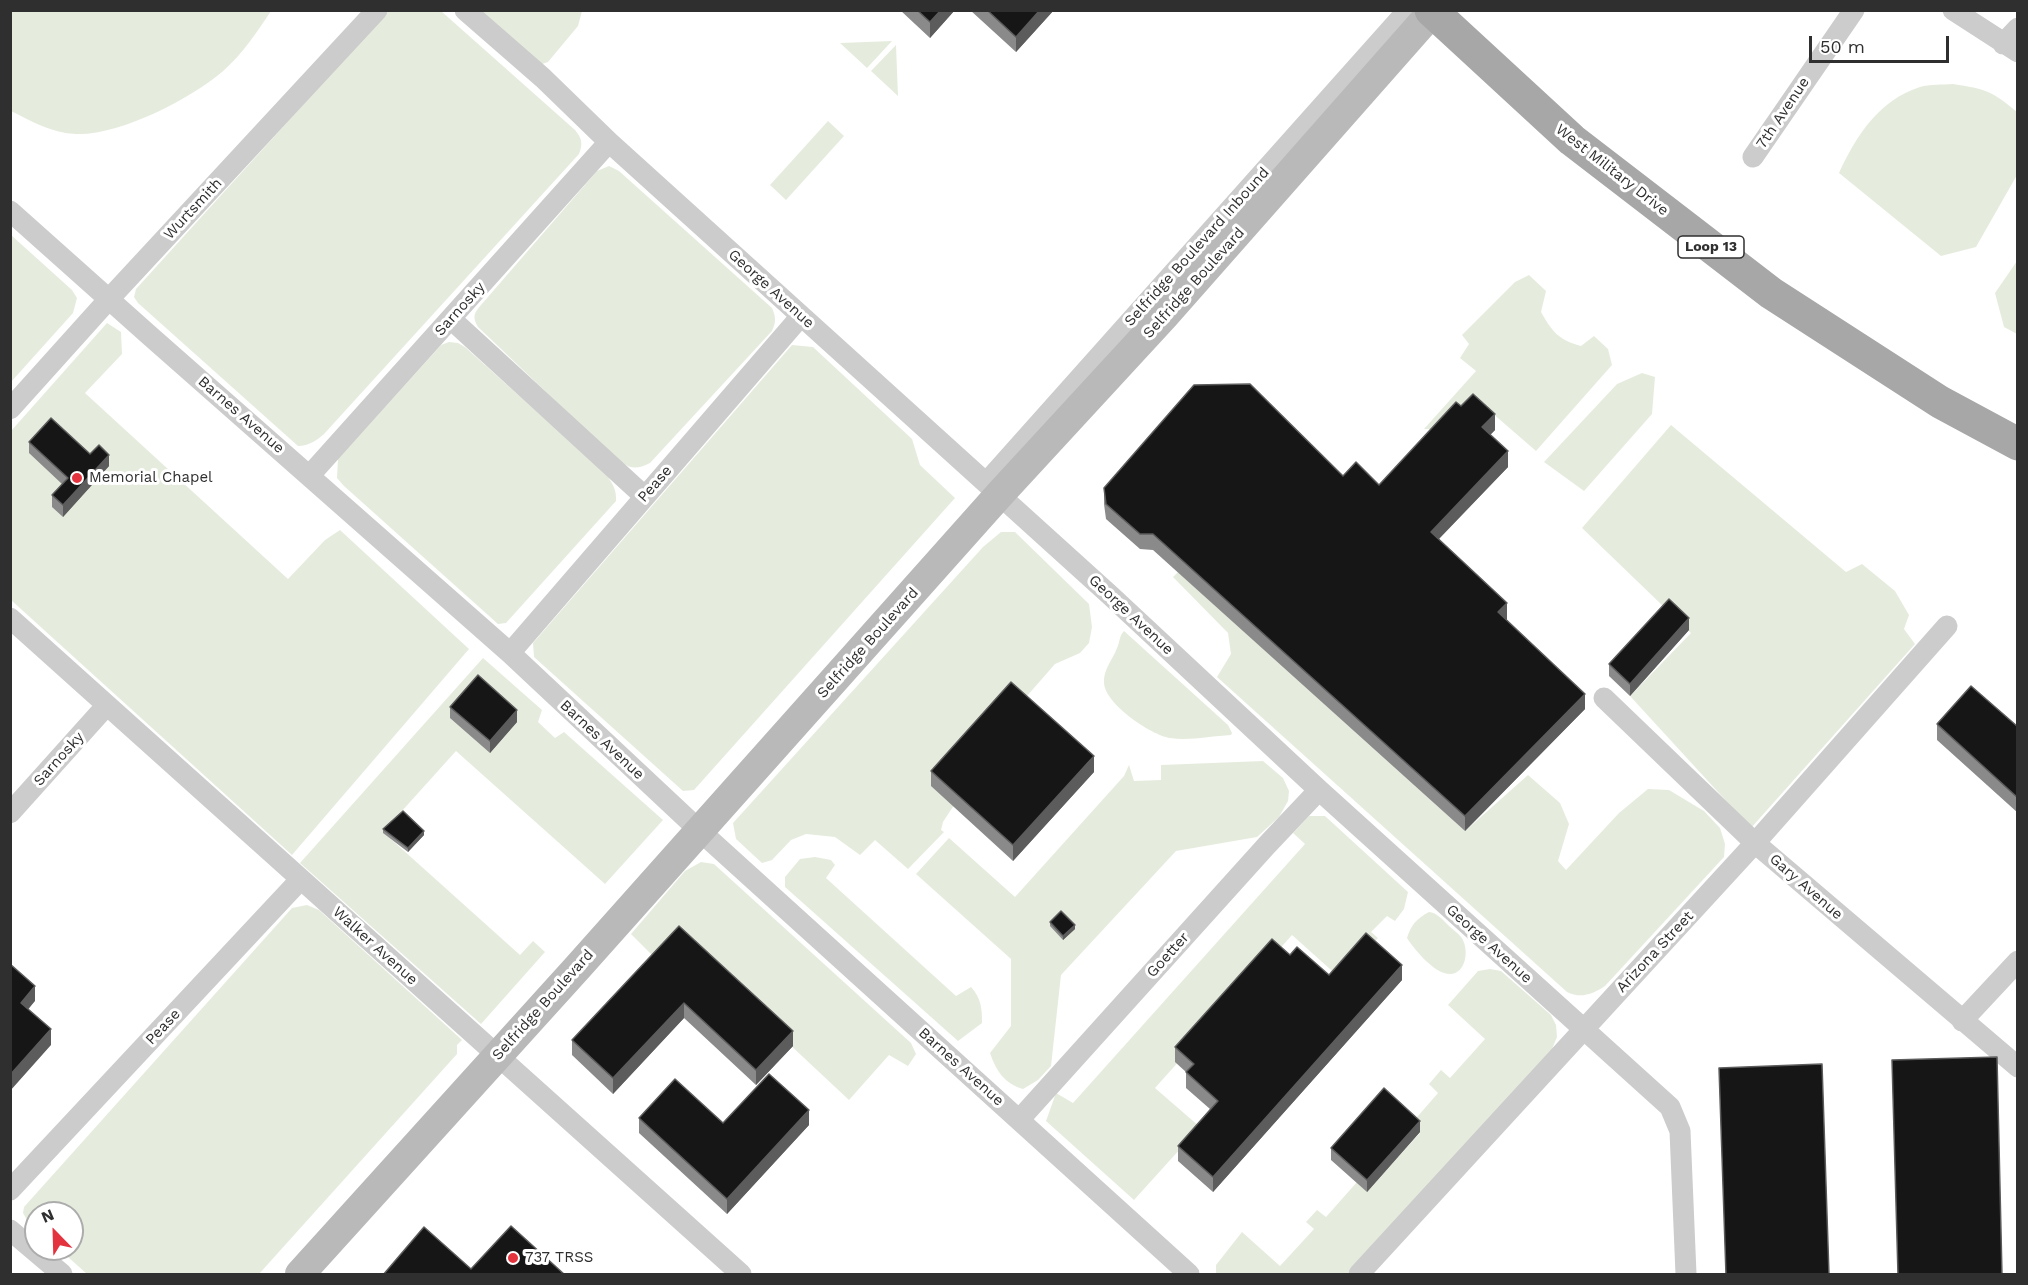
<!DOCTYPE html>
<style>
body{margin:0}
#map{position:relative;width:2028px;height:1285px;overflow:hidden;background:#fff;font-family:"Work Sans",sans-serif}
canvas{display:block}
.frame{position:absolute;inset:0;border:12px solid #2f2f2f;pointer-events:none}
.north{position:absolute;left:24px;top:1201px;width:60px;height:60px;box-sizing:border-box;background:#fff;border:2px solid #acacac;border-radius:50%;rotate:337deg;font-size:16px;font-weight:700;line-height:24px;text-align:center;color:#2f2f2f}
.north::after{content:'';display:block;margin:auto;width:21px;height:27px;background:#e3333f;clip-path:polygon(50% 0,100% 100%,50% 72%,0 100%)}
.scale{position:absolute;left:1809px;top:36px;width:140px;height:27px;box-sizing:border-box;border:3px solid #2f2f2f;border-top:0;padding-left:8px;font-size:18px;line-height:21px;white-space:nowrap;color:#2f2f2f;-webkit-text-stroke:4px #fff;paint-order:stroke}
</style>
<div id="map">
<canvas width="2028" height="1285"></canvas>
<div class="frame"></div>
<div class="north">N</div>
<div class="scale">50 m</div>
</div>
<script>
const g = document.querySelector('canvas').getContext('2d');
g.lineJoin = 'round';
function paint(path, color) { g.fillStyle = color; g.fill(path, 'evenodd'); }
function strokePath(path, color, width, dash) { g.strokeStyle = color; g.lineWidth = width; g.lineCap = dash ? 'butt' : 'round'; g.setLineDash(dash || []); g.stroke(path); }
function write(font, color, halo, rows, align = 'center') {
  g.font = font + ' "Work Sans",sans-serif'; g.lineWidth = 6; g.setLineDash([]); g.textBaseline = 'middle'; g.strokeStyle = halo; g.fillStyle = color; for (const [text, x, y, turn = 0] of rows) {
    g.save(); g.translate(x, y); g.rotate((+turn || 0) * Math.PI / 180); g.textAlign = isNaN(turn) ? turn : align; if (halo) g.strokeText(text, 0, 0); g.fillText(text, 0, 0); g.restore();
  }
}
const green = new Path2D(`
 M 10,11 L 11,10 L 271,11 C 257,32 242,55 222,72 C 190,99 119,136 76,134 C 52,133 31,121 11,111 Z
 M 388,11 L 441,11 L 575,130 C 582,138 583,144 579,154 L 324,434 C 317,440 309,446 298,446 L 138,303 L 134,297 L 136,289 Z
 M 479,11 L 582,11 L 578,26 L 548,62 L 542,64 Z
 M 892,41 L 867,68 L 840,43 Z
 M 896,45 L 898,96 L 871,71 Z
 M 1953,84 C 1986,89 1992,91 2017,112 L 2017,175 L 1976,247 L 1941,256 L 1839,173 C 1856,136 1879,100 1920,87 C 1930,84 1942,85 1953,84 Z
 M 828,121 L 844,136 L 786,200 L 770,185 Z
 M 609,166 L 619,171 L 772,308 C 776,317 776,322 772,331 L 650,463 C 631,473 625,465 610,453 L 478,327 C 472,317 474,313 481,305 L 597,171 Z
 M 11,235 L 72,290 L 77,298 L 73,313 L 11,382 Z
 M 2017,261 L 2017,334 L 2004,327 L 1995,293 Z
 M 1529,275 L 1546,291 L 1541,312 C 1552,331 1558,340 1581,346 L 1594,336 L 1608,349 L 1612,365 L 1536,451 L 1476,399 L 1445,429 L 1424,429 L 1476,371 L 1460,358 L 1469,344 L 1462,335 L 1515,282 Z
 M 107,323 L 121,332 L 122,354 L 85,393 L 288,579 L 325,540 L 340,530 L 469,649 L 292,855 L 11,600 L 11,431 Z
 M 449,342 L 458,343 L 465,347 L 605,473 C 612,482 617,490 616,501 L 506,623 L 498,624 L 344,486 L 337,478 L 338,459 L 441,345 Z
 M 792,345 L 813,347 L 912,439 L 920,465 L 955,498 L 694,790 L 683,791 L 534,657 L 533,643 Z
 M 1642,373 L 1655,377 L 1652,414 L 1584,491 L 1544,462 L 1617,384 Z
 M 1671,425 L 1846,572 L 1862,564 L 1895,591 L 1909,615 L 1904,629 L 1915,644 L 1751,828 L 1630,696 L 1691,633 L 1582,528 Z
 M 1001,532 L 1015,532 L 1089,604 L 1092,627 L 1089,643 L 1080,653 L 1055,664 L 1020,704 L 943,822 L 941,830 L 944,832 L 908,869 L 875,840 L 860,855 L 835,837 L 806,834 L 791,840 L 772,860 L 762,863 L 736,839 L 733,823 L 983,547 Z
 M 1178,572 L 1465,831 L 1528,775 L 1560,803 L 1569,824 L 1558,861 L 1566,870 L 1619,813 L 1648,789 L 1669,790 L 1704,811 L 1720,828 L 1725,844 L 1724,857 L 1605,986 C 1593,994 1581,999 1567,992 L 1217,677 L 1231,654 L 1228,633 L 1173,577 Z
 M 1124,631 L 1228,725 L 1232,733 L 1231,735 C 1211,736 1189,741 1170,738 C 1151,735 1105,704 1104,683 C 1103,670 1113,659 1117,648 C 1120,642 1119,636 1124,631 Z
 M 483,658 L 542,710 L 538,722 L 555,738 L 564,732 L 663,820 L 605,884 L 456,751 L 383,832 L 520,955 L 533,941 L 545,952 L 481,1024 L 300,863 Z
 M 1263,761 L 1283,778 L 1289,791 L 1288,801 L 1279,817 L 1257,837 L 1176,851 L 1061,975 L 1051,1066 L 1038,1080 L 1023,1089 C 1005,1084 996,1071 990,1053 L 1011,1026 L 1011,959 L 916,874 L 949,838 L 1015,897 L 1124,776 L 1129,765 L 1134,781 L 1161,780 L 1161,765 Z
 M 1309,816 L 1325,816 L 1408,892 L 1404,909 L 1395,921 L 1387,916 L 1371,932 L 1378,938 L 1340,978 L 1292,935 L 1155,1088 L 1200,1127 L 1134,1200 L 1046,1121 L 1056,1093 L 1073,1103 L 1305,844 L 1293,833 Z
 M 815,857 L 831,860 L 835,865 L 826,878 L 956,996 L 971,987 C 981,998 982,1008 982,1023 L 958,1041 L 785,887 L 785,877 L 800,859 Z
 M 701,862 L 714,864 L 911,1043 L 916,1054 L 908,1066 L 889,1055 L 849,1100 L 679,941 L 659,962 L 631,934 L 685,871 Z
 M 307,905 L 319,910 L 462,1040 L 457,1045 L 457,1054 L 259,1274 L 87,1274 L 59,1249 L 72,1249 L 72,1213 L 36,1213 L 36,1228 L 27,1220 L 23,1213 L 24,1207 L 292,908 Z
 M 1429,912 C 1437,913 1442,919 1448,925 C 1452,929 1458,933 1461,937 C 1471,950 1465,980 1444,973 C 1431,969 1414,949 1407,938 C 1411,925 1416,919 1429,912 Z
 M 1490,969 L 1501,971 L 1551,1015 L 1556,1025 L 1557,1037 L 1552,1049 L 1348,1274 L 1216,1274 L 1216,1265 L 1242,1232 L 1280,1266 L 1314,1229 L 1306,1222 L 1317,1210 L 1326,1217 L 1357,1182 L 1367,1191 L 1420,1133 L 1411,1124 L 1438,1093 L 1429,1084 L 1441,1070 L 1450,1078 L 1485,1039 L 1448,1005 L 1478,971 Z`);
const street = new Path2D(`
 M 465,10 L 543,78 L 609,142 L 1111,596 L 1319,790 L 1670,1107 L 1680,1131 L 1686,1274
 M 1953,10 L 2018,52
 M 2003,44 L 2018,28
 M 1753,157 L 1854,10
 M 10,211 L 149,335 L 510,653 L 700,831 L 1189,1274
 M 451,319 L 644,496
 M 10,409 L 109,299 L 377,10
 M 310,475 L 609,142
 M 986,483 L 1408,10
 M 10,618 L 741,1274
 M 510,653 L 801,316
 M 1604,698 L 1755,843 L 2018,1067
 M 10,813 L 107,705
 M 1962,1021 L 2018,961
 M 1019,1120 L 1267,845 L 1319,790
 M 10,1190 L 300,880
 M 10,1230 L 62,1274
 M 1359,1274 L 1755,843 L 1947,626`);
const secondary = new Path2D(`
 M 300,1274 L 578,967 L 999,495 L 1164,316 L 1434,10`);
const primary = new Path2D(`
 M 1431,10 L 1572,140 L 1771,293 L 1940,402 L 2018,444`);
const wall = new Path2D(`
 M 900,10 L 955,10 L 930,38 Z
 M 970,10 L 1054,10 L 1016,52 Z
 M 1461,406 L 1495,430 L 1490,435 L 1508,467 L 1439,539 L 1506,619 L 1585,709 L 1465,831 L 1153,550 L 1140,549 L 1106,519 L 1104,504 L 1104,488 L 1343,476 L 1379,485 Z
 M 29,442 L 90,454 L 109,466 L 63,517 L 52,507 L 52,495 L 62,484 L 29,453 Z
 M 1689,630 L 1630,696 L 1609,676 L 1609,664 Z
 M 450,707 L 517,722 L 490,753 L 450,718 Z
 M 1937,724 L 2018,727 L 2018,813 L 1937,740 Z
 M 931,771 L 1094,772 L 1013,861 L 931,786 Z
 M 383,829 L 424,835 L 408,852 L 383,833 Z
 M 1050,922 L 1075,929 L 1063,940 L 1050,926 Z
 M 679,926 L 793,1046 L 756,1085 L 684,1018 L 613,1094 L 572,1055 L 572,1040 Z
 M 1290,955 L 1329,975 L 1402,980 L 1213,1192 L 1178,1161 L 1178,1146 L 1210,1109 L 1186,1088 L 1186,1072 L 1175,1062 L 1175,1047 Z
 M 639,1118 L 723,1123 L 809,1125 L 727,1214 L 639,1133 Z
 M 1420,1132 L 1367,1192 L 1331,1160 L 1331,1148 Z`);
const shadedWall = new Path2D(`
 M 941,10 L 955,10 L 930,38 L 930,22 Z
 M 1040,10 L 1054,10 L 1016,52 L 1016,37 Z
 M 1495,414 L 1495,430 L 1482,443 L 1482,427 Z
 M 1508,451 L 1508,467 L 1431,547 L 1431,532 Z
 M 109,455 L 109,466 L 63,517 L 63,505 Z
 M 1507,603 L 1507,619 L 1498,627 L 1498,612 Z
 M 1689,618 L 1689,630 L 1630,696 L 1630,684 Z
 M 1585,694 L 1585,709 L 1465,831 L 1465,816 Z
 M 517,710 L 517,722 L 490,753 L 490,741 Z
 M 1094,756 L 1094,772 L 1013,861 L 1013,845 Z
 M 424,831 L 424,835 L 408,852 L 408,848 Z
 M 1075,925 L 1075,929 L 1063,940 L 1063,936 Z
 M 1402,965 L 1402,980 L 1213,1192 L 1213,1177 Z
 M 35,986 L 35,1001 L 21,1018 L 21,1003 Z
 M 684,1003 L 684,1018 L 613,1094 L 613,1078 Z
 M 51,1029 L 51,1045 L 10,1091 L 10,1075 Z
 M 793,1031 L 793,1046 L 756,1085 L 756,1070 Z
 M 809,1110 L 809,1125 L 727,1214 L 727,1199 Z
 M 1420,1121 L 1420,1132 L 1367,1192 L 1367,1180 Z`);
const building = new Path2D(`
 M 917,10 L 941,10 L 930,22 Z
 M 987,10 L 1040,10 L 1016,37 Z
 M 1250,384 L 1343,476 L 1356,462 L 1379,485 L 1456,402 L 1461,406 L 1473,394 L 1495,414 L 1482,427 L 1508,451 L 1431,532 L 1507,603 L 1498,612 L 1585,694 L 1465,816 L 1153,534 L 1140,534 L 1106,504 L 1104,488 L 1194,385 Z
 M 51,418 L 90,454 L 99,445 L 109,455 L 63,505 L 52,495 L 68,478 L 29,442 Z
 M 1669,599 L 1689,618 L 1630,684 L 1609,664 Z
 M 478,675 L 517,710 L 490,741 L 450,707 Z
 M 1011,682 L 1094,756 L 1013,845 L 931,771 Z
 M 1971,686 L 2018,727 L 2018,798 L 1937,724 Z
 M 403,811 L 424,831 L 408,848 L 383,829 Z
 M 1061,911 L 1075,925 L 1063,936 L 1050,922 Z
 M 679,926 L 793,1031 L 756,1070 L 684,1003 L 613,1078 L 572,1040 Z
 M 1366,933 L 1402,965 L 1213,1177 L 1178,1146 L 1218,1101 L 1186,1072 L 1194,1064 L 1175,1047 L 1272,939 L 1290,955 L 1297,947 L 1329,975 Z
 M 10,964 L 35,986 L 21,1003 L 51,1029 L 10,1075 Z
 M 1997,1057 L 2002,1275 L 1898,1275 L 1892,1060 Z
 M 1822,1064 L 1829,1275 L 1726,1275 L 1719,1068 Z
 M 769,1074 L 809,1110 L 727,1199 L 639,1118 L 675,1079 L 723,1123 Z
 M 1384,1088 L 1420,1121 L 1367,1180 L 1331,1148 Z
 M 511,1226 L 565,1275 L 383,1275 L 424,1227 L 471,1269 Z`);
const markers = [
 [77,478,6,"#e3333f"],
 [513,1258,6,"#e3333f"]
];
const shields = [
 [1711,247,66]
];
const shieldNames = [
 ["Loop 13",1711,247]
];
const streetNames = [
 ["7th Avenue",1783,113,-56],
 ["West Military Drive",1612,170,38],
 ["Wurtsmith",193,209,-47],
 ["Selfridge Boulevard Inbound",1197,247,-48],
 ["Selfridge Boulevard",1194,283,-48],
 ["George Avenue",771,289,42],
 ["Sarnosky",460,309,-48],
 ["Barnes Avenue",241,415,41],
 ["Pease",655,484,-49],
 ["George Avenue",1131,615,43],
 ["Selfridge Boulevard",868,643,-48],
 ["Barnes Avenue",602,740,43],
 ["Sarnosky",59,759,-48],
 ["Gary Avenue",1806,887,41],
 ["George Avenue",1489,944,42],
 ["Walker Avenue",375,946,42],
 ["Arizona Street",1655,952,-47],
 ["Goetter",1168,955,-48],
 ["Selfridge Boulevard",543,1005,-48],
 ["Pease",163,1027,-47],
 ["Barnes Avenue",961,1067,42]
];
const poiNames = [
 ["Memorial Chapel",89,478],
 ["737 TRSS",525,1258]
];
paint(green, '#e5ecdd');
strokePath(street, '#ccc', 21);
strokePath(secondary, '#b9b9b9', 30);
strokePath(primary, '#a7a7a7', 33);
paint(wall, '#8a8a8a');
paint(shadedWall, '#5c5c5c');
paint(building, '#161616');
strokePath(building, '#5c5c5c', 1.5);
for (const [x, y, r, color] of markers) { const dot = new Path2D(); dot.arc(x, y, r, 0, 2 * Math.PI); g.fillStyle = color; g.fill(dot); strokePath(dot, '#fff', 2); }
for (const [x, y, w] of shields) { const box = new Path2D(); box.roundRect(x - w / 2, y - 11, w, 22, 4.5); g.fillStyle = '#fff'; g.fill(box); strokePath(box, '#2f2f2f', 1.5); }
write('bold 14px', '#2f2f2f', null, shieldNames);
write('15px', '#2f2f2f', '#fff', streetNames);
write('15px', '#2f2f2f', '#fff', poiNames, 'left');
</script>
